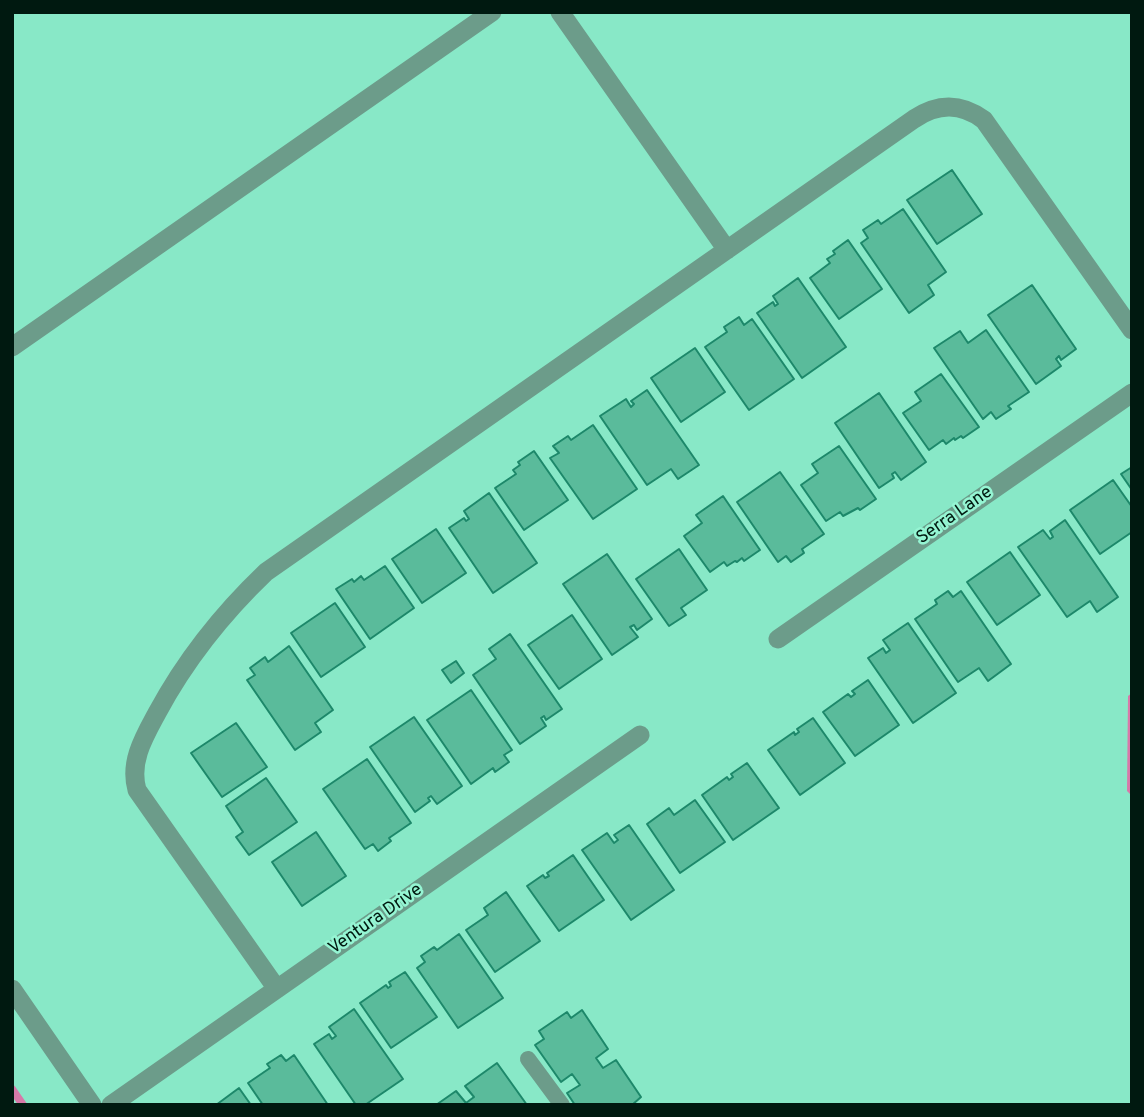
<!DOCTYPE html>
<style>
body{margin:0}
#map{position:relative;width:1144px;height:1117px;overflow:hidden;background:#88e8c7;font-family:Overpass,sans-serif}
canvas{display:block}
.frame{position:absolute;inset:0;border:14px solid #001910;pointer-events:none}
</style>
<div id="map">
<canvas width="1144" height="1117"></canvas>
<div class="frame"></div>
</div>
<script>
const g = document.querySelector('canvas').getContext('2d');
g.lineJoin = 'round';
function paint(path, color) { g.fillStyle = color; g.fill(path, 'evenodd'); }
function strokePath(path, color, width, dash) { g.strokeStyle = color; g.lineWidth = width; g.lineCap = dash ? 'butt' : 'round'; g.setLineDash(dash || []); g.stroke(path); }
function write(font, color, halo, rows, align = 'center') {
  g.font = font + ' Overpass,sans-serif'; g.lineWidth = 5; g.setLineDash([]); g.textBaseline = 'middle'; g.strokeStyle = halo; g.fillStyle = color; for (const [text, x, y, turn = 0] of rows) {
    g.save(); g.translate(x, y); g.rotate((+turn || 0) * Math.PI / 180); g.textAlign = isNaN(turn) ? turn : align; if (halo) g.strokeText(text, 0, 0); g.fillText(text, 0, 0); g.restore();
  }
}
const water = new Path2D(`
 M 1132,693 L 1132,796 L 1127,791 L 1128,696 Z`);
const stream = new Path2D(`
 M 12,1089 L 23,1105`);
const building = new Path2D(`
 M 952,170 L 982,214 L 937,244 L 907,200 Z
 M 903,209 L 946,272 L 928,285 L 934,295 L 909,313 L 861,243 L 868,238 L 863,230 L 878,220 L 881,224 Z
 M 848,240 L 882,289 L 839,319 L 810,278 L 830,263 L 827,259 L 835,254 L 833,251 Z
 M 798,278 L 846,347 L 802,378 L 757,313 L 773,302 L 775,306 L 778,304 L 773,296 Z
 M 1032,285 L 1076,349 L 1061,360 L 1059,356 L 1056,359 L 1061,366 L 1036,384 L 988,315 Z
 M 739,317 L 744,325 L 752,319 L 794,379 L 749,410 L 705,347 L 727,332 L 724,327 Z
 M 986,330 L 1029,392 L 1008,406 L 1011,409 L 996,419 L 991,412 L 983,419 L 934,348 L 960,331 L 968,343 Z
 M 695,348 L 725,392 L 681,422 L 651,378 Z
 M 941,374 L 979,427 L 963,438 L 961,436 L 955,440 L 954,438 L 946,444 L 943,440 L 929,450 L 903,413 L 921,401 L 915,392 Z
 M 647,390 L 699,465 L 678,479 L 671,469 L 647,485 L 600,416 L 626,399 L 631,407 L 634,404 L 631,401 Z
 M 879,393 L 926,462 L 901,480 L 895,472 L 892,474 L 894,478 L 879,488 L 835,423 Z
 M 593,425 L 637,489 L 593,519 L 550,458 L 559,453 L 553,446 L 568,436 L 571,440 Z
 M 839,446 L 876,499 L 860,510 L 858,508 L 843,516 L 840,512 L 826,521 L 801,485 L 818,473 L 812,464 Z
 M 534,451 L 568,500 L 524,530 L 495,488 L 516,474 L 513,470 L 520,465 L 518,462 Z
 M 1132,467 L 1132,490 L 1121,474 Z
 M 780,472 L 824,534 L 802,549 L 804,553 L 791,562 L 786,556 L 778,562 L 737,502 Z
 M 1113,480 L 1132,507 L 1132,532 L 1100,554 L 1070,510 Z
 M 489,493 L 537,563 L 493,593 L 449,528 L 464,518 L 466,521 L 469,519 L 464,511 Z
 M 723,496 L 760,550 L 744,561 L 742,558 L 737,562 L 735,561 L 727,566 L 724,562 L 710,572 L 684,536 L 702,523 L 696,515 Z
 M 1065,520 L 1118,597 L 1097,612 L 1090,601 L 1067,617 L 1018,547 L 1043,530 L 1050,539 L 1053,537 L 1050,531 Z
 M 436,529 L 466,573 L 422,603 L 392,559 Z
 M 679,549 L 707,590 L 681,608 L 686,615 L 669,626 L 636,579 Z
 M 1010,552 L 1040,595 L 997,625 L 967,582 Z
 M 607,554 L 652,619 L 637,630 L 634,625 L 630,627 L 638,637 L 612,655 L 563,584 Z
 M 385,566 L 414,608 L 370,639 L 336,589 L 352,579 L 354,582 L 361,576 L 364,580 Z
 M 948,591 L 953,597 L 961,591 L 1011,664 L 988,681 L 979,668 L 958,682 L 915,619 L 937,604 L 935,600 Z
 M 335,603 L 365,647 L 321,677 L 291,633 Z
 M 572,615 L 602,659 L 559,689 L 528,645 Z
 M 908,623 L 956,693 L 913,723 L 868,658 L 883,648 L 886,653 L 890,650 L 883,640 Z
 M 510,634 L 562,709 L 546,720 L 544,716 L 541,718 L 546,726 L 520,744 L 473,675 L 496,659 L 489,649 Z
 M 289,646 L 333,710 L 315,723 L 321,732 L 295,750 L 247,680 L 255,675 L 250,668 L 265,657 L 268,662 Z
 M 456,661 L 464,673 L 451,683 L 442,670 Z
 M 868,680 L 899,725 L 855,756 L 823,712 L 848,694 L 851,697 L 855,694 L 852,691 Z
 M 471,690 L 512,750 L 504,755 L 509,762 L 495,772 L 493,768 L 471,784 L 427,720 Z
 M 414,717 L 462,786 L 437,804 L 431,796 L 428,798 L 430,801 L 415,812 L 370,747 Z
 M 813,718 L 845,763 L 800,795 L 768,750 L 794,732 L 795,735 L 799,732 L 797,729 Z
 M 236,723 L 267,767 L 222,797 L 191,753 Z
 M 367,759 L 411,823 L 389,838 L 391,841 L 378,851 L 373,844 L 365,849 L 323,789 Z
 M 747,763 L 779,808 L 733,840 L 702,795 L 727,777 L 729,780 L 733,777 L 731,774 Z
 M 266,778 L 297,822 L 249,855 L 236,837 L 243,832 L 226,806 Z
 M 695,800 L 725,842 L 680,873 L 647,824 L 669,808 L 674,815 Z
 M 629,825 L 674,890 L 631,920 L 582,850 L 607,833 L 614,843 L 618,840 L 614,835 Z
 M 316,832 L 346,876 L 302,906 L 272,862 Z
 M 573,855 L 604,900 L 559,931 L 527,886 L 543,875 L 545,878 L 549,876 L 547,873 Z
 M 506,892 L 540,941 L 495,972 L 466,930 L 488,915 L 484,908 Z
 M 459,934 L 503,998 L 458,1028 L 417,968 L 425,962 L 421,956 L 434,947 L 437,950 Z
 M 405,972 L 437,1017 L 391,1048 L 360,1003 L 386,985 L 388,988 L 391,986 L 389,982 Z
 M 354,1009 L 403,1079 L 365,1105 L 356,1105 L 314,1044 L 329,1034 L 332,1039 L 336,1036 L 329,1027 Z
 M 582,1010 L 608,1049 L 596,1058 L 603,1068 L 616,1060 L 641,1097 L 632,1105 L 575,1105 L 567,1093 L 580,1085 L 572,1074 L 561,1082 L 535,1045 L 544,1039 L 539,1031 L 567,1012 L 571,1018 Z
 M 281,1055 L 286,1061 L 294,1055 L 328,1105 L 263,1105 L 248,1083 L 270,1068 L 267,1064 Z
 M 497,1063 L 527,1105 L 436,1105 L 456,1091 L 466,1103 L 474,1097 L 465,1086 Z
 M 239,1088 L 251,1105 L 216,1105 Z`);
const service = new Path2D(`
 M 528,1059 L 562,1105`);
const minor = new Path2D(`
 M 560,12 L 727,250
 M 12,347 L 492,12
 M 778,639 L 1132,393
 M 277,989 L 137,790 C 129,762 144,737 157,713 C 186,659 222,614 266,572 L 914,119 C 938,103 961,103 984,120 L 1132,330
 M 111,1105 L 640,735`);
const tertiary = new Path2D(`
 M 12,989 L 92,1105`);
const streetNames = [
 ["Serra Lane",955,516,-35],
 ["Ventura Drive",376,920,-35]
];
paint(water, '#d779a9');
strokePath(stream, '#d779a9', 8);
paint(building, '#5abb9b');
strokePath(building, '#1d886a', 2);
strokePath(service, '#6c9c8a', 16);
strokePath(minor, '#6c9c8a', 19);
strokePath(tertiary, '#6c9c8a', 19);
write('18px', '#001910', '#95f5d3', streetNames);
</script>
